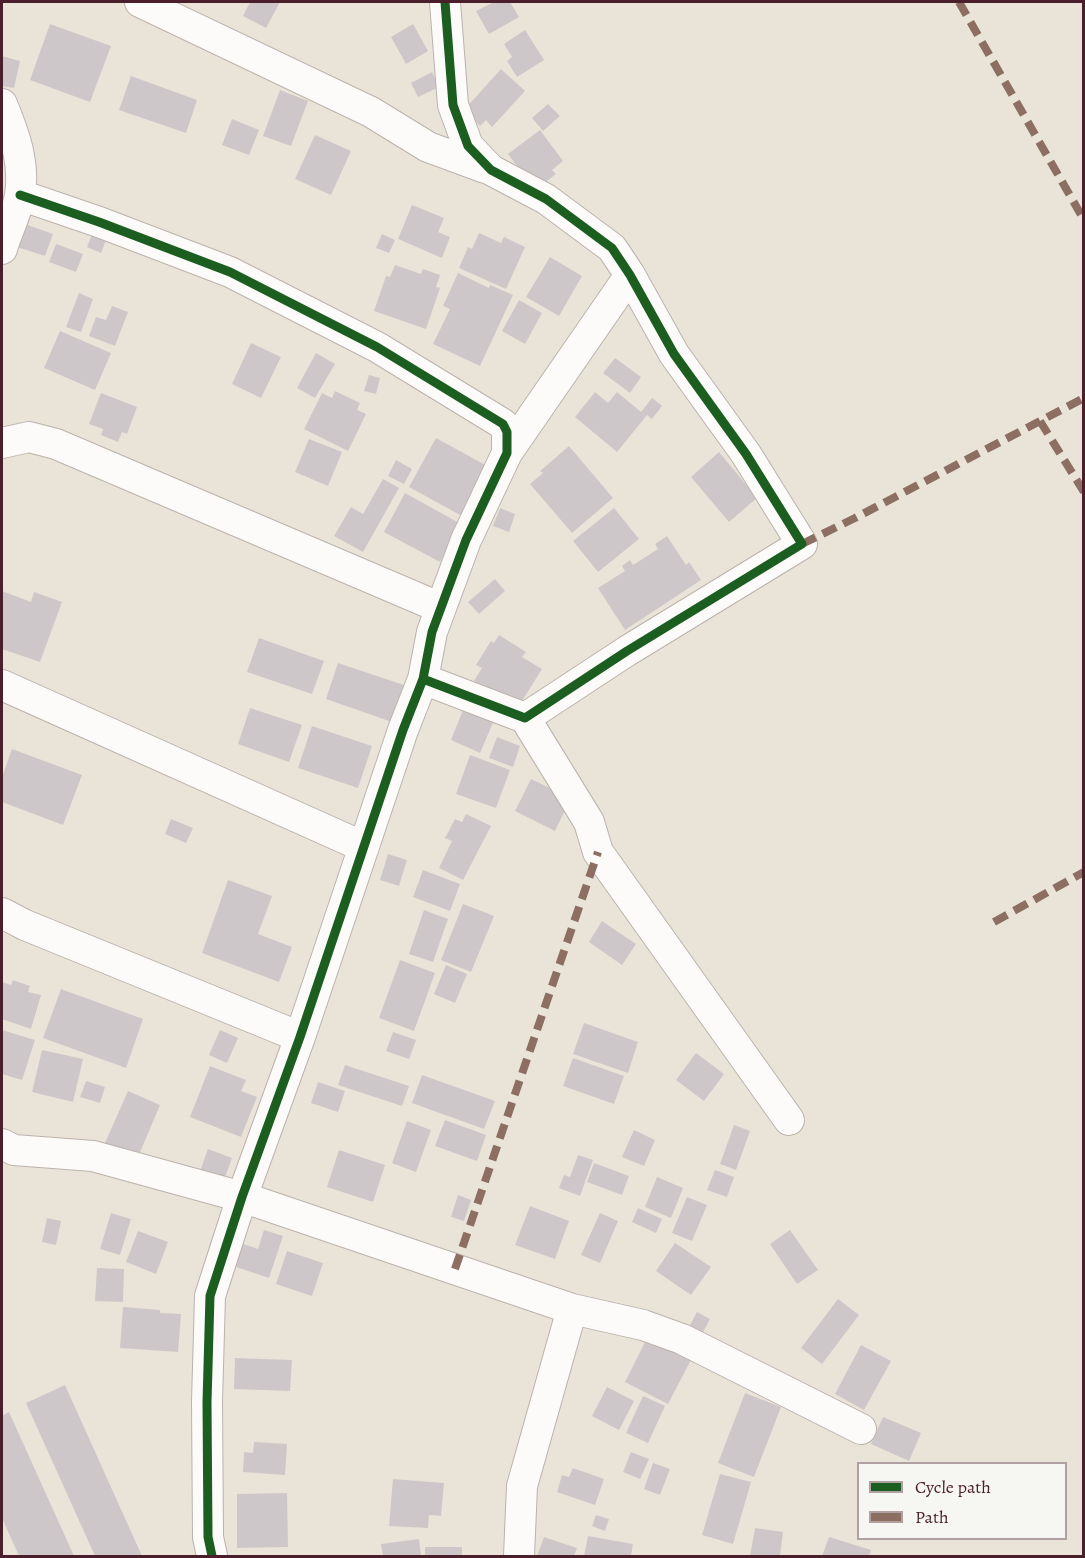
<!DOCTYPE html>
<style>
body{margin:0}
#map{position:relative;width:1085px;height:1558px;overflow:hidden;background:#eae4d8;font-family:Alegreya,serif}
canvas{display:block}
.frame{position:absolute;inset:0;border:3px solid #4a1f2b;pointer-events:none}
.legend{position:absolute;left:857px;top:1462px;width:210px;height:78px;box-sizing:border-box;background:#f6f6f2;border:2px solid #b1a0a2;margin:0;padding:8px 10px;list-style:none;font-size:18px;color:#4a1f2b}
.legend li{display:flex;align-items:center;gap:12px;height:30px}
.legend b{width:30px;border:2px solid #b1a0a2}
</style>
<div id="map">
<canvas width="1085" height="1558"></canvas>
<div class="frame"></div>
<ul class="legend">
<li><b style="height:8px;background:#1b5e20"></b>Cycle path</li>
<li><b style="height:8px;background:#8d6e63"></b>Path</li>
</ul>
</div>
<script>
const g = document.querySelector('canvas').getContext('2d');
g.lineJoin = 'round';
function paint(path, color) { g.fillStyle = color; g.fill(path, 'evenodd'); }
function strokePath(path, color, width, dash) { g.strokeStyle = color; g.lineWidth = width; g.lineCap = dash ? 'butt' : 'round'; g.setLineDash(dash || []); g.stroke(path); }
const building = new Path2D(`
 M 250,2 L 280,2 L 266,28 L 243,16 Z
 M 494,2 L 510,2 L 519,17 L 489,34 L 476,11 Z
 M 50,24 L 111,46 L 90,102 L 30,80 Z
 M 413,24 L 428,51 L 406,64 L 391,37 Z
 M 525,30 L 544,60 L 517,77 L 507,61 L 512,57 L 504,44 Z
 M 2,56 L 20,61 L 14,88 L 2,86 Z
 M 501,69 L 525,91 L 492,127 L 486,120 L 480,126 L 464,110 Z
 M 432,72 L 439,87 L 418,97 L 411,83 Z
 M 131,76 L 197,100 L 186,133 L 119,110 Z
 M 280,90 L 308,101 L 291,146 L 263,136 Z
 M 548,104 L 560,116 L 543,131 L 532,118 Z
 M 232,119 L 259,130 L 249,155 L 222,145 Z
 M 540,130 L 563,161 L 552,170 L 556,174 L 535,190 L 508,154 Z
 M 315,135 L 351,151 L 331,195 L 295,179 Z
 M 412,205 L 444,218 L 438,232 L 450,237 L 442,258 L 398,239 Z
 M 25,224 L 53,234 L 45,256 L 17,247 Z
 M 94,230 L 108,235 L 101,253 L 87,247 Z
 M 479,233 L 501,243 L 504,237 L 525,247 L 506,289 L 459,268 L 468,247 L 472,249 Z
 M 382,234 L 395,240 L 389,253 L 376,248 Z
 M 56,244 L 83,254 L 76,272 L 49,262 Z
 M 550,257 L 582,276 L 559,316 L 526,297 Z
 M 395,265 L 421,274 L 423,269 L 440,275 L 436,287 L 440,288 L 426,329 L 374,311 L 386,276 L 390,277 Z
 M 458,273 L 489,288 L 490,285 L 513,295 L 480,366 L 433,344 L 450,309 L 443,306 Z
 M 79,293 L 93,299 L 81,332 L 66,327 Z
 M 519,300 L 542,313 L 525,344 L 502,331 Z
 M 112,306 L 128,312 L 115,346 L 89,336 L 96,317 L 106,320 Z
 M 60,331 L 111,353 L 95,390 L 44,368 Z
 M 251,343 L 281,357 L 261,398 L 232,384 Z
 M 316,353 L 335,364 L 315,398 L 297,388 Z
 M 615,358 L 641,377 L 630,393 L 603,373 Z
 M 369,375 L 380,378 L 376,394 L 364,391 Z
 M 335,391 L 360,403 L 357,410 L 366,414 L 348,451 L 304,429 L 322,393 L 332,398 Z
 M 595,392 L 608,403 L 617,392 L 641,412 L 652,398 L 662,406 L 652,419 L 647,415 L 617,452 L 575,417 Z
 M 101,393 L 137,407 L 127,434 L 122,432 L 118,442 L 101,435 L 103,429 L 89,424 Z
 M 436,438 L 489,467 L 462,516 L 409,487 Z
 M 309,439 L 342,452 L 328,486 L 295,472 Z
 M 569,446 L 613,498 L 572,533 L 530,484 L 543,473 L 540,471 Z
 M 719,452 L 757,498 L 729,522 L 691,477 Z
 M 396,460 L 412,469 L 404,484 L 388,476 Z
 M 383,479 L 399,488 L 363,552 L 334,536 L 351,507 L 363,514 Z
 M 405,493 L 461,524 L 440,562 L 384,532 Z
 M 500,508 L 515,514 L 509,532 L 493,526 Z
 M 614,508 L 639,539 L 598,572 L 573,541 Z
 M 667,536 L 686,565 L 689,562 L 701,580 L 625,630 L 598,588 L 625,571 L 622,566 L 630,560 L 633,565 L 658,549 L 655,544 Z
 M 495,579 L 505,591 L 479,614 L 468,602 Z
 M 2,591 L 31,602 L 34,592 L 62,602 L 40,662 L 2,649 Z
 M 499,635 L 526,652 L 522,657 L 542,669 L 517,709 L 474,681 L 482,668 L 476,665 L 491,641 L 494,643 Z
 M 259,638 L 324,661 L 312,694 L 247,672 Z
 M 338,663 L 404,685 L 392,722 L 326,699 Z
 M 465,705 L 495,718 L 480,753 L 451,740 Z
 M 250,708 L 302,725 L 289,762 L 238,744 Z
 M 312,726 L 372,746 L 358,788 L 298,768 Z
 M 497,737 L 520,746 L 513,767 L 489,758 Z
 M 12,749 L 82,775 L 63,825 L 2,802 L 2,777 Z
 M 470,755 L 510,770 L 496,808 L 456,794 Z
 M 531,779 L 571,798 L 555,831 L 515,811 Z
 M 466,814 L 491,826 L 463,880 L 439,868 L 452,841 L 445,838 L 455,819 L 462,822 Z
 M 171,819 L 193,828 L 186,843 L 165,834 Z
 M 388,854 L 407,860 L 399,886 L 380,880 Z
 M 423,870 L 460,884 L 450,911 L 413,897 Z
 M 228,880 L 272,896 L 258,934 L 292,947 L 279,982 L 202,953 Z
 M 463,904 L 494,916 L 471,972 L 441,960 Z
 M 424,910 L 448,919 L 433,962 L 409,954 Z
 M 602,921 L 636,944 L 622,965 L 589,942 Z
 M 400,960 L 435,973 L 414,1031 L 379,1018 Z
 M 446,965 L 467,974 L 455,1003 L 434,994 Z
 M 13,980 L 30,986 L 28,992 L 41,995 L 31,1029 L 2,1019 L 2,982 L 11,985 Z
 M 61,989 L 143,1019 L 126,1068 L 43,1038 Z
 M 584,1023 L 638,1042 L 628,1073 L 573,1054 Z
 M 2,1030 L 35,1040 L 22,1080 L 2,1074 Z
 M 220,1030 L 238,1038 L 227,1063 L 209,1055 Z
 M 393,1032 L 416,1040 L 409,1059 L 386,1051 Z
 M 42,1050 L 83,1059 L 73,1102 L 32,1092 Z
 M 696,1053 L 724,1074 L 704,1101 L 676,1080 Z
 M 573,1058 L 624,1076 L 614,1104 L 563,1086 Z
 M 345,1065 L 409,1086 L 402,1106 L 338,1085 Z
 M 210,1066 L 246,1080 L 241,1091 L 257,1097 L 241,1137 L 190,1117 Z
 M 422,1075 L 495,1101 L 484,1129 L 412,1103 Z
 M 86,1081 L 105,1087 L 100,1103 L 80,1097 Z
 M 318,1082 L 345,1091 L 338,1112 L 311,1103 Z
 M 128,1091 L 160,1105 L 138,1157 L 105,1143 Z
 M 445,1120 L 486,1135 L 477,1161 L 435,1146 Z
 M 407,1121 L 431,1130 L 416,1172 L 392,1163 Z
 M 734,1125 L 750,1131 L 736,1170 L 720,1164 Z
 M 634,1130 L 655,1140 L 644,1166 L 622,1157 Z
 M 208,1149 L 232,1158 L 224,1180 L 200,1171 Z
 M 339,1150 L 385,1165 L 373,1202 L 327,1187 Z
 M 578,1155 L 593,1160 L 580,1196 L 559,1188 L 564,1175 L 570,1177 Z
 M 594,1163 L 629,1176 L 622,1195 L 587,1182 Z
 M 715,1170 L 734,1177 L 727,1197 L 707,1190 Z
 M 657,1177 L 683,1188 L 671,1218 L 645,1207 Z
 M 458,1195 L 471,1200 L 464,1221 L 451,1217 Z
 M 687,1197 L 707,1205 L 692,1241 L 672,1233 Z
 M 530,1206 L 569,1221 L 555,1259 L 515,1245 Z
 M 638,1208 L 662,1219 L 656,1233 L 632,1222 Z
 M 111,1213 L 131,1219 L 120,1255 L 100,1249 Z
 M 600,1213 L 618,1221 L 600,1263 L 581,1255 Z
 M 47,1218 L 61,1221 L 56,1245 L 42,1242 Z
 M 264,1230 L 283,1236 L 269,1278 L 233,1266 L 241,1243 L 258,1249 Z
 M 790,1230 L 818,1270 L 797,1284 L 770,1244 Z
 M 138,1231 L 168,1242 L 156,1274 L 126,1262 Z
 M 675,1243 L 711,1267 L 691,1295 L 656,1271 Z
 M 287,1251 L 323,1263 L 312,1296 L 276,1284 Z
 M 97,1268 L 124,1269 L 123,1302 L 95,1301 Z
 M 838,1299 L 859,1315 L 822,1364 L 801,1348 Z
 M 123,1307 L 160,1310 L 160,1313 L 181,1314 L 178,1352 L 120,1348 Z
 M 697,1312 L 710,1319 L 700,1338 L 687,1331 Z
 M 648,1336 L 692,1358 L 668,1404 L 625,1382 Z
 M 861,1345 L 891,1361 L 864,1410 L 835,1394 Z
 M 235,1358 L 292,1360 L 290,1391 L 234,1389 Z
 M 65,1385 L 142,1556 L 95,1556 L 26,1403 Z
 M 607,1387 L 634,1401 L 619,1430 L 592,1416 Z
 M 745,1393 L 781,1407 L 754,1477 L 718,1463 Z
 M 643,1396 L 665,1406 L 648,1443 L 626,1433 Z
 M 9,1412 L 74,1556 L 19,1556 L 2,1518 L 2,1416 Z
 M 883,1417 L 921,1433 L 909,1461 L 871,1444 Z
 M 254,1442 L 287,1444 L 285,1475 L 243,1472 L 244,1452 L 253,1453 Z
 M 631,1452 L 649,1459 L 640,1479 L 623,1472 Z
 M 653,1463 L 670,1469 L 660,1495 L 644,1489 Z
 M 573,1468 L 604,1479 L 595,1505 L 557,1492 L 562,1475 L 569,1477 Z
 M 720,1474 L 751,1482 L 733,1544 L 702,1535 Z
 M 393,1479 L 444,1483 L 441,1516 L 429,1515 L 428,1528 L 389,1526 Z
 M 287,1493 L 288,1547 L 237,1548 L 237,1494 Z
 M 596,1515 L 609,1519 L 605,1531 L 592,1526 Z
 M 755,1528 L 783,1532 L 780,1556 L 750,1556 Z
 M 588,1536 L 633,1544 L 631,1556 L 584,1556 Z
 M 544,1537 L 577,1548 L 574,1556 L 537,1556 Z
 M 829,1537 L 871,1550 L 869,1556 L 822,1556 Z
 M 419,1539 L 421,1556 L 383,1556 L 381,1544 Z
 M 425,1547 L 462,1547 L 462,1556 L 425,1556 Z`);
const minor = new Path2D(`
 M 140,2 L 371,112 L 428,147 L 485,168
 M 2,104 C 14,133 25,162 20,195 C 17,213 7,231 2,249
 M 20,195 L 99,222 L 230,272 L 377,347 L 503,424 L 507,432 L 507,453 L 466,540 L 432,632 L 423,679 L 403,730 L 300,1037 L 242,1197 L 210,1296 L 207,1402 L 208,1537 L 212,1556
 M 2,443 L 29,437 L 56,444 L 441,608
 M 507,453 L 630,275
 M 423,679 L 525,718 L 627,651 L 802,544 L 746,454 L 674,354 L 630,275 L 612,248 L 546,199 L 491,170 L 468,146 L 453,105 L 445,2
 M 2,685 L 364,847
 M 525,718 L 589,822 L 598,852 L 789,1120
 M 2,913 L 25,925 L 300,1037
 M 2,1144 L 14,1150 L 93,1156 L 242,1197 L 572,1309 L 643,1325 L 682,1339 L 861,1429
 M 519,1556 L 522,1486 L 572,1309`);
const quiet = new Path2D(`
 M 959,2 L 1084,220
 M 1040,421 L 1084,492
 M 802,544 L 855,518 L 1084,398
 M 994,922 L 1084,872
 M 455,1269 L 598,852`);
const cycleway = new Path2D(`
 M 20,195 L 99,222 L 230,272 L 377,347 L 503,424 L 507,432 L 507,453 L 466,540 L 432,632 L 423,679 L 403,730 L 300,1037 L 242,1197 L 210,1296 L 207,1402 L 208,1537 L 212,1556
 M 423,679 L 525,718 L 627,651 L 802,544 L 746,454 L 674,354 L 630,275 L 612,248 L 546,199 L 491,170 L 468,146 L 453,105 L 445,2`);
paint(building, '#cec7c9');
strokePath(minor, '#bbb2ac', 32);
strokePath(minor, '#fcfbf9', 30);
strokePath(quiet, '#8d6e63', 8, [15, 8]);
strokePath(cycleway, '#1b5e20', 9);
</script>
